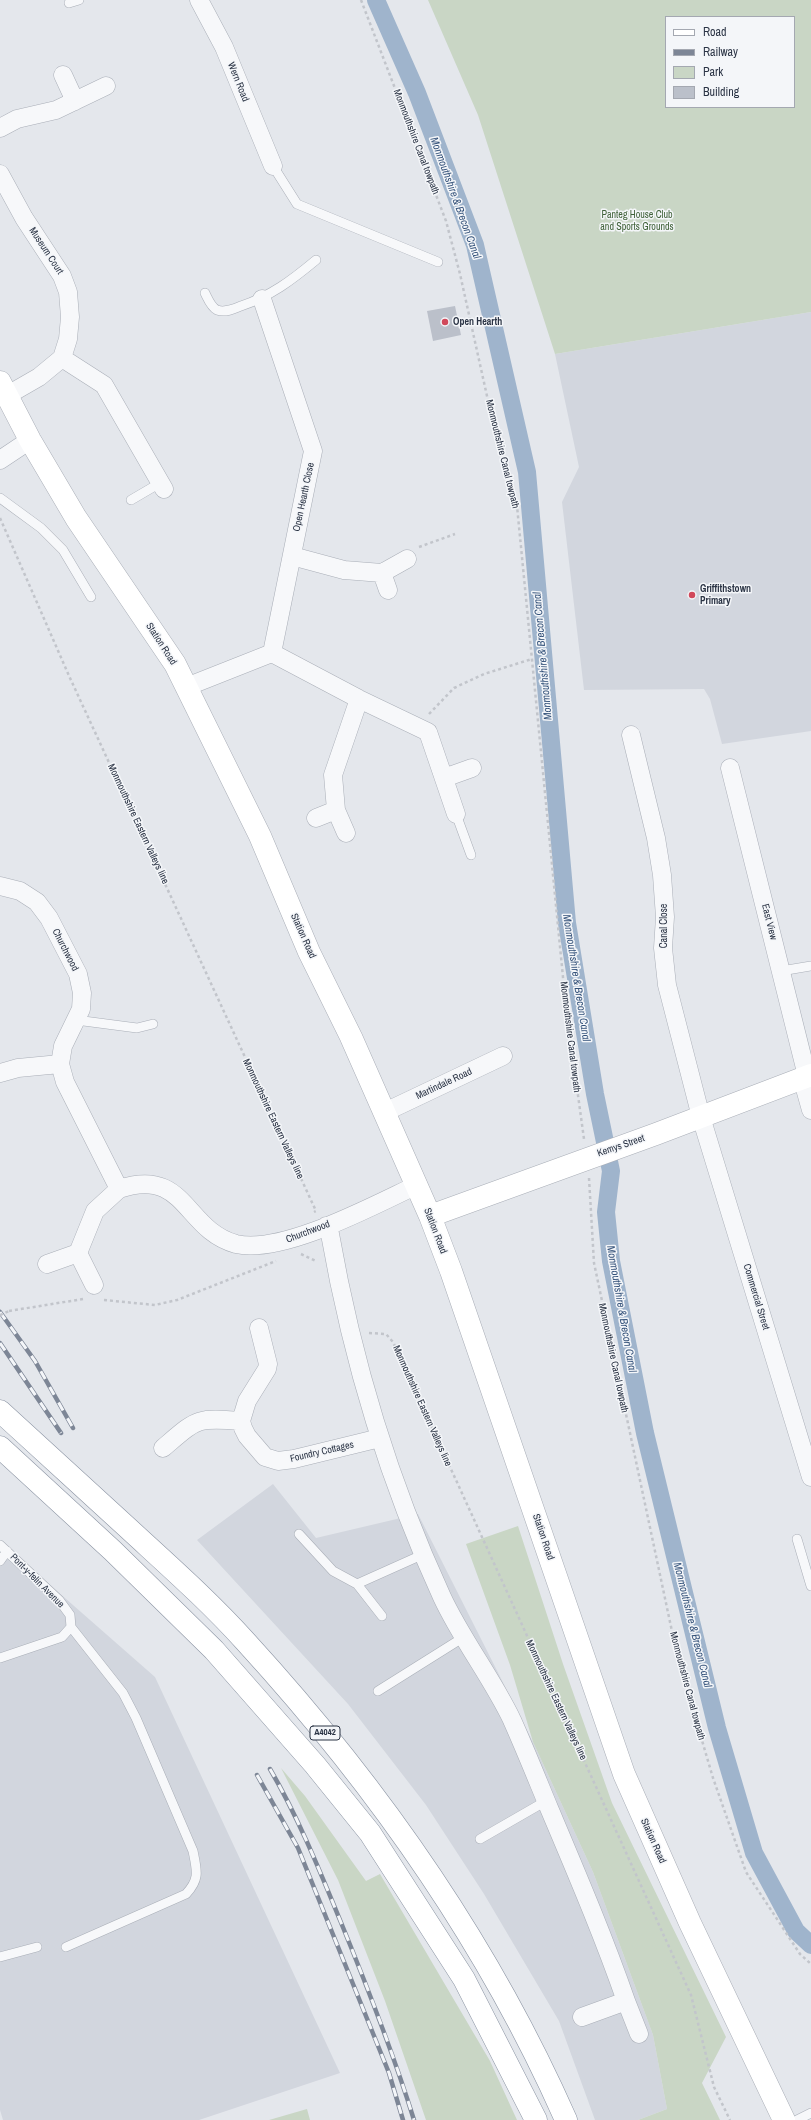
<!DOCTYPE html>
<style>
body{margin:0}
#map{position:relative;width:811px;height:2120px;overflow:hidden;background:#e4e7ec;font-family:"Archivo Narrow",sans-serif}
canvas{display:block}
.legend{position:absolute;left:665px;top:16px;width:130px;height:92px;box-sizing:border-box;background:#f4f6f9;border:1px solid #a4a8b1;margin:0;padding:5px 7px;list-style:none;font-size:12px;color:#2b3445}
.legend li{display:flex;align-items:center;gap:8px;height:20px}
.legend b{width:20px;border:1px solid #a4a8b1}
</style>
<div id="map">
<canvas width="811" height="2120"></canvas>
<ul class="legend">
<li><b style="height:5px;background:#fff"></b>Road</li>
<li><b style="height:5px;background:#7d8696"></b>Railway</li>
<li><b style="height:11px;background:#c9d6c5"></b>Park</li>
<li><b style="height:11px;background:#bbc0ca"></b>Building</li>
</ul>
</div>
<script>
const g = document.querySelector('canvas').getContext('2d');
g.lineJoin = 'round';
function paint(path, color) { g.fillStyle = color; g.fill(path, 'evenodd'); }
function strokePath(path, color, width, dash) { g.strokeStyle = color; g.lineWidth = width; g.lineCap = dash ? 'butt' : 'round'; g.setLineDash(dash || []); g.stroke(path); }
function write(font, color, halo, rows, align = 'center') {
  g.font = font + ' "Archivo Narrow",sans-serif'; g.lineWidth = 3; g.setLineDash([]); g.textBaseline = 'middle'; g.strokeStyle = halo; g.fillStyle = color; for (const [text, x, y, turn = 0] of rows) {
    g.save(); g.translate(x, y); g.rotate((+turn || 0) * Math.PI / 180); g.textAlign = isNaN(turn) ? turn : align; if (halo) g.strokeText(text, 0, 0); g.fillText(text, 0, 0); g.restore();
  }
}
const built = new Path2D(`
 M 811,312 L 811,731 L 722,744 L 710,699 L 704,689 L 584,690 L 562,502 L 579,467 L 555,354 Z
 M 273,1484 L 316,1538 L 418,1514 L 533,1742 L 593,1872 L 653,2035 L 667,2109 L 638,2120 L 595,2120 L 559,2021 L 484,1894 L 426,1805 L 348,1704 L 197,1540 Z
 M 0,1541 L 155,1677 L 340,2073 L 199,2120 L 3,2120 L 0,2110 Z`);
const green = new Path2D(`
 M 428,0 L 811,0 L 811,312 L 555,354 L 478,115 ZM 666,17 L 794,17 L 794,107 L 666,107 Z
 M 518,1526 L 563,1664 L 612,1803 L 726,2037 L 702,2083 L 720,2120 L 638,2120 L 667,2109 L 653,2035 L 593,1872 L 533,1742 L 510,1665 L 466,1544 Z
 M 281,1768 L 305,1796 L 366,1881 L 380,1874 L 490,2061 L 517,2120 L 426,2120 L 385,2001 L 338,1880 Z
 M 307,2109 L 310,2120 L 269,2120 Z`);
const canal = new Path2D(`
 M 376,0 L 417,93 L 475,245 L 527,472 L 567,923 L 595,1094 L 611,1171 L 606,1212 L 611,1261 L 645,1433 L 717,1728 L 754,1853 L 796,1931 L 811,1945`);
const building = new Path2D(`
 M 455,306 L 461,335 L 433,341 L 427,311 Z`);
const path = new Path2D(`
 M 361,0 L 446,221 L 460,274 L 489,405 L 517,506 L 566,1008 L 584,1139
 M 0,518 L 70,678 L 316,1211 L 314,1212
 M 419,547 L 455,534
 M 429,714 L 454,688 L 484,674 L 532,659
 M 589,1178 L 594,1263 L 677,1655 L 713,1778 L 746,1872 L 800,1954 L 811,1964
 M 301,1254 L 316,1261
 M 104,1300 L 155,1305 L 177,1300 L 276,1261
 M 9,1311 L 83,1299
 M 369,1333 L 386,1334 L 393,1342 L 691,1995 L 714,2087 L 730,2120`);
const lane = new Path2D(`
 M 69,3 L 79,0
 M 273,166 L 297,204 L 438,262
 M 205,293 C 208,299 211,307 217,310 C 225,313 234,309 241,306 C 271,296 292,280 316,260
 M 0,498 L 41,528 L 63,550 L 91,597
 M 131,500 L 160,483
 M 456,814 L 471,855
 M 781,971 L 811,966
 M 76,1020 L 137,1028 L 153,1024
 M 299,1534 L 333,1571 L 357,1584 L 424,1554
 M 797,1539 L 811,1586
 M 0,1545 L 59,1600 L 70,1615 L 71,1627 L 62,1637 L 0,1658
 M 0,1561 L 7,1551
 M 357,1584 L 382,1616
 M 378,1691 L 464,1637
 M 480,1839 L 546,1801
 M 66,1947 L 186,1894 C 200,1879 197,1871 193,1851 L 136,1718 L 123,1693 L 71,1627
 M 0,1957 L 37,1947
 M 797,2120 L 811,2113`);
const street = new Path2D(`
 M 199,0 L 224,47 L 273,166
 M 63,75 L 75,101
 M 0,128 L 17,119 L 56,110 L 106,86
 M 0,174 L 24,218 L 62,276 L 68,292 L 70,317 L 68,339 L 62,358 L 39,377 L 6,396
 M 62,358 L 104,385 L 164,489
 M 0,460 L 30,440
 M 292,556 L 344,570 L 382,573 L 407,559
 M 382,573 L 388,590
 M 272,653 L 359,699 L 428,732 L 456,814
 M 186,687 L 272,653 L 313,451 L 262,299
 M 631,735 L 656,838 L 662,875 L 665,917 L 663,948 L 667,985 L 701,1117 L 811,1477
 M 730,768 L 807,1076
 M 444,778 L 472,768
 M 316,818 L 336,810
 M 346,833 L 336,810 L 333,775 L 359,699
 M 0,886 L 20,891 L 37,902 L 49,918 L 78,974 L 82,993 L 81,1009 L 63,1046 L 60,1064 L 65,1082 L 119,1189 C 186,1166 184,1230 236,1244 C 282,1255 374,1205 417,1185
 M 0,1073 L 18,1068 L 60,1064
 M 802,1078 L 811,1110
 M 385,1112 L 503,1056
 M 326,1226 L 330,1234 C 352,1359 389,1482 442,1597 C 462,1640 492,1678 512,1720 C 525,1749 537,1779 549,1808 C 576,1872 603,1935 626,2001 L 582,2017
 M 47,1264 L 78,1253
 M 94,1285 L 78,1253 L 95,1211 L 119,1189
 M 259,1328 L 268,1364 L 267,1369 L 247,1401 L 241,1421 L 243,1428 L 247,1436 L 265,1457 L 278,1461 L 294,1459 L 380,1438
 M 163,1448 C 197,1419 196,1417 241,1421
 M 626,2001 L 639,2034`);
const secondary = new Path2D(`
 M 0,382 L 30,440 L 76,518 L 175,664 L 260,836 L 309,952 L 351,1037 L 430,1216 L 451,1271 L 624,1774 L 690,1923 L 784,2120
 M 430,1216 L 656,1134 L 811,1075`);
const highway = new Path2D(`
 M 0,1411 C 43,1450 86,1490 129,1529 C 168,1565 209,1601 245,1641 C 375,1783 488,1943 566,2120
 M 0,1447 L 113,1551 L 214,1650 L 315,1765 L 370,1833 L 464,1979 L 536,2120`);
const rail = new Path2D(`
 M 0,1312 L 35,1361 L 73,1428
 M 0,1343 L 61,1433
 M 270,1769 C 298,1817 319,1869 340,1920 C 367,1986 393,2052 414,2120
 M 257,1775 L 298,1848 L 389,2073 L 403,2120`);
const pathBridge = new Path2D(`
 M 0,1315 L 9,1311`);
const markers = [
 [445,322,4,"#d1495b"],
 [692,595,4,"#d1495b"]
];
const shields = [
 [325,1733,30]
];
const shieldNames = [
 ["A4042",325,1733]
];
const streetNames = [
 ["Wern Road",238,82,68],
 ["Monmouthshire Canal towpath",416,142,69],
 ["Museum Court",46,251,57],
 ["Monmouthshire Canal towpath",502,454,76],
 ["Open Hearth Close",304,497,-78],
 ["Station Road",161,644,57],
 ["Monmouthshire Eastern Valleys line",138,824,65],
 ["East View",769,922,76],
 ["Canal Close",664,926,-90],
 ["Station Road",303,936,66],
 ["Churchwood",65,950,63],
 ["Monmouthshire Canal towpath",570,1037,83],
 ["Martindale Road",444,1084,-25],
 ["Monmouthshire Eastern Valleys line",273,1119,65],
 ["Kemys Street",621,1146,-19],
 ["Station Road",435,1231,69],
 ["Churchwood",308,1232,-21],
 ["Commercial Street",756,1297,73],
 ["Monmouthshire Canal towpath",613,1358,78],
 ["Monmouthshire Eastern Valleys line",422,1406,66],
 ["Foundry Cottages",322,1452,-13],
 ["Station Road",543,1537,71],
 ["Pont-y-felin Avenue",37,1581,45],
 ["Monmouthshire Canal towpath",687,1686,75],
 ["Monmouthshire Eastern Valleys line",556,1700,65],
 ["Station Road",653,1841,66]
];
const parkNames = [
 ["Panteg House Club",637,215],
 ["and Sports Grounds",637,227]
];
const poiNames = [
 ["Open Hearth",453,322],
 ["Griffithstown",700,589],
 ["Primary",700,601]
];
const waterNames = [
 ["Monmouthshire & Brecon Canal",455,198,70],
 ["Monmouthshire & Brecon Canal",543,656,-95],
 ["Monmouthshire & Brecon Canal",576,978,81],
 ["Monmouthshire & Brecon Canal",621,1309,80],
 ["Monmouthshire & Brecon Canal",692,1625,76]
];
paint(built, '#d2d6de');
paint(green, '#c9d6c5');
strokePath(canal, '#9fb4cc', 18);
paint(building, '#bbc0ca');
strokePath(lane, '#a9aeb7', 10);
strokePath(street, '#a9aeb7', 19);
strokePath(secondary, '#a9aeb7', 23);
strokePath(highway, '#8b94a3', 23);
strokePath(path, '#c2c5cb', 2.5, [3, 3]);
strokePath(lane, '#f7f8fa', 9);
strokePath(street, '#f7f8fa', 18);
strokePath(secondary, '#fff', 22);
strokePath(highway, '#fff', 22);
strokePath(rail, '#7d8696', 4.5);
strokePath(rail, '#f4f6f9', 3, [9]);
strokePath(pathBridge, '#c2c5cb', 2.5, [3, 3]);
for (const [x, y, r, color] of markers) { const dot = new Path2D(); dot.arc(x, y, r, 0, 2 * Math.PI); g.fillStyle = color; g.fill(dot); strokePath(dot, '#f4f6f9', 1.5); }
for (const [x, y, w] of shields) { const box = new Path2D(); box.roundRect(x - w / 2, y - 7, w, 14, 3); g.fillStyle = '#f4f6f9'; g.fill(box); strokePath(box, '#2b3445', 1); }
write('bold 9px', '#2b3445', null, shieldNames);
write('10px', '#2b3445', '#f4f6f9', streetNames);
write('10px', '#3f6138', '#f4f6f9', parkNames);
write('bold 10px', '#2b3445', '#f4f6f9', poiNames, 'left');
write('italic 11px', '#34527a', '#f4f6f9', waterNames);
</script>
